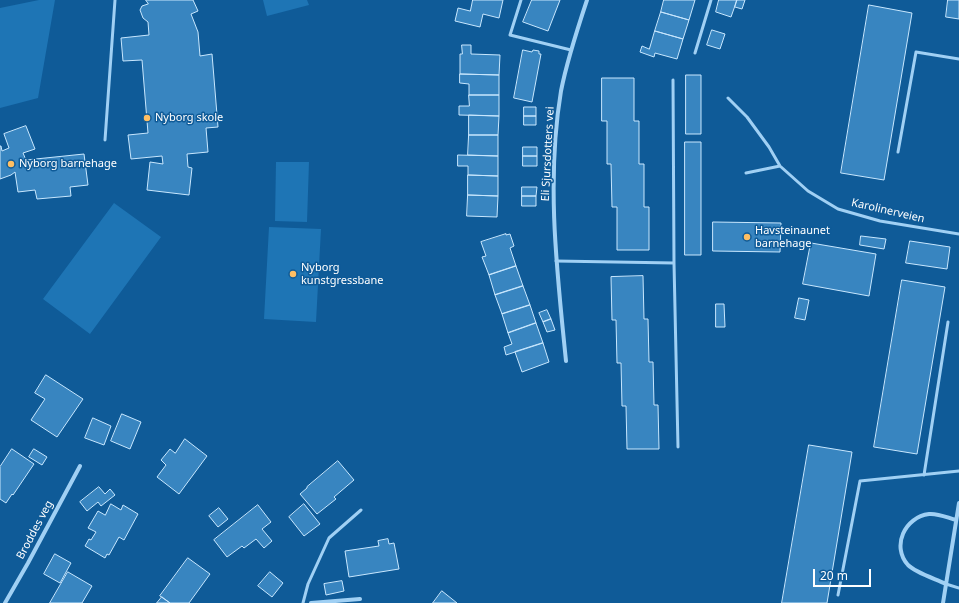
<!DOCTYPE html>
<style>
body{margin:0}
#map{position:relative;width:959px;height:603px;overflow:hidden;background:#0f5b98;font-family:"Noto Sans",sans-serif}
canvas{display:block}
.scale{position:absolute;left:813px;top:569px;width:58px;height:18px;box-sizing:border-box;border:2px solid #fff;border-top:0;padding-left:5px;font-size:12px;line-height:14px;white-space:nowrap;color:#fff;-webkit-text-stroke:3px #0f5b98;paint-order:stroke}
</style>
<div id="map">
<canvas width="959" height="603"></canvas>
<div class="scale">20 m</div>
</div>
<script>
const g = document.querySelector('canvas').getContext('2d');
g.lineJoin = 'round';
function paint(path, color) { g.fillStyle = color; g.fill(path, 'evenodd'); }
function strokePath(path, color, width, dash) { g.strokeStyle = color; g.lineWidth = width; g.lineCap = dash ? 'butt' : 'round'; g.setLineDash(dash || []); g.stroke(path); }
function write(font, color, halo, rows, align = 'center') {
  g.font = font + ' "Noto Sans",sans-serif'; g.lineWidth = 3; g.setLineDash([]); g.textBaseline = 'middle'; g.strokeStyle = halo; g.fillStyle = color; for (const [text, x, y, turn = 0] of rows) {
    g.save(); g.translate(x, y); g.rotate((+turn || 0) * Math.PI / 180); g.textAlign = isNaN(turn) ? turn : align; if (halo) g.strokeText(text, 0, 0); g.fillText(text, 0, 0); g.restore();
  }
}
const green = new Path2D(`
 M 39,0 L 55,0 L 38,98 L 0,108 L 0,8 Z
 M 263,0 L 307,0 L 309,5 L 267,16 Z
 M 276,162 L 309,162 L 307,222 L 275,221 Z
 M 114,203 L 161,237 L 90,334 L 43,299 Z
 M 269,227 L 321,229 L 316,322 L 264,319 Z`);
const building = new Path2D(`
 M 146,0 L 193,0 L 198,11 L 191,14 L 198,32 L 200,56 L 212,54 L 218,127 L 206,128 L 208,152 L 187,154 L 188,167 L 192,168 L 189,195 L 147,190 L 150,162 L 163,164 L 162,156 L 131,159 L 128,135 L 148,133 L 142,60 L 123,61 L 121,38 L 149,35 L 148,22 L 143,18 L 140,10 L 142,6 L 148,4 Z
 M 473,0 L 503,0 L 499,18 L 483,14 L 480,27 L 455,21 L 458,8 L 470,11 Z
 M 532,0 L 560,0 L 548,31 L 523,22 Z
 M 664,0 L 695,0 L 689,20 L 661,12 Z
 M 719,0 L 737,0 L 731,17 L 716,12 Z
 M 737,0 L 745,0 L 742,9 L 735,7 Z
 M 948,0 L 959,0 L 959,19 L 946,17 Z
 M 869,5 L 912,13 L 884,180 L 841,173 Z
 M 661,12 L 689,20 L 683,39 L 655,31 Z
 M 712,30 L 725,34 L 720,49 L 707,45 Z
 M 655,31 L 683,39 L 677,59 L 655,53 L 654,57 L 640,52 L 642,46 L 649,49 Z
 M 462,45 L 471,45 L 471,54 L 500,55 L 499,75 L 460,74 L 460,54 L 462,54 Z
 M 523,50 L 532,52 L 533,50 L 539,51 L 539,54 L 541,54 L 532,102 L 514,98 Z
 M 460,74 L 499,75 L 499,95 L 469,95 L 469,84 L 460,83 Z
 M 686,75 L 701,75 L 701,134 L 686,134 Z
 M 602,78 L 634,78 L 634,121 L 639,121 L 639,164 L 644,164 L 644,207 L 649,207 L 649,250 L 617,250 L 617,207 L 612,207 L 611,164 L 607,164 L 607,121 L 602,121 Z
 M 469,95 L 499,95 L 499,116 L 459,115 L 459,106 L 469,106 Z
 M 524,107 L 536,107 L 536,116 L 524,116 Z
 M 469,115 L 499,116 L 498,135 L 469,135 Z
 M 524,116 L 536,116 L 536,125 L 524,125 Z
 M 26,126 L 35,149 L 23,153 L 26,160 L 84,154 L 88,185 L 70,187 L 71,196 L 37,199 L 35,190 L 18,192 L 15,172 L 11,175 L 0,179 L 0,146 L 1,146 L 2,151 L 9,148 L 4,134 Z
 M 469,135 L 498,135 L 498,156 L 468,155 Z
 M 685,142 L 701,142 L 701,255 L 685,255 Z
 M 523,147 L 537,147 L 537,156 L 523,156 Z
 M 458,155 L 498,156 L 498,176 L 468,175 L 468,166 L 458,166 Z
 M 523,156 L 537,156 L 537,166 L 523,166 Z
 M 468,175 L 498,176 L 498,196 L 468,195 Z
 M 522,187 L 537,187 L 536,196 L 522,196 Z
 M 468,195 L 498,196 L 497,217 L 467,216 Z
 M 522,196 L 536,196 L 536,206 L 522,206 Z
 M 713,222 L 781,223 L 780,252 L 713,251 Z
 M 506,234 L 506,235 L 510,234 L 514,246 L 510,248 L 516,266 L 489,275 L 482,257 L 486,256 L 481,242 Z
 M 861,236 L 886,239 L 884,249 L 860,245 Z
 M 910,241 L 950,247 L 947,269 L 906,263 Z
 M 811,243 L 876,254 L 869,296 L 803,284 Z
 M 516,266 L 523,286 L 495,295 L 489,275 Z
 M 643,276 L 644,319 L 648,319 L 649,362 L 653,362 L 654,405 L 658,405 L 659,449 L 627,449 L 626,406 L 622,406 L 621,363 L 617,363 L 616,320 L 612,320 L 611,277 Z
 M 902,280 L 945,287 L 917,454 L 874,447 Z
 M 523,286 L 530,305 L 502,314 L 495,295 Z
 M 799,298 L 809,300 L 805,320 L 795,318 Z
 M 716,304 L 724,304 L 725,327 L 716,327 Z
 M 530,305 L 536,323 L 508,333 L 502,314 Z
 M 547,310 L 551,319 L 543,322 L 539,313 Z
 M 551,319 L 555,330 L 547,332 L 543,322 Z
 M 536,323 L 543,343 L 506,355 L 504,347 L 512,344 L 508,333 Z
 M 543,343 L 549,362 L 522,372 L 515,352 Z
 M 46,375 L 83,399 L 57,437 L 31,420 L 45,399 L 35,393 Z
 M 122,414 L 141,422 L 130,449 L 111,441 Z
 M 93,418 L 111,426 L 104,445 L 85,438 Z
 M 185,439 L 207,456 L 179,494 L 157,477 L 166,465 L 161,460 L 170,449 L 175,453 Z
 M 809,445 L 852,452 L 827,603 L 782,603 Z
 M 12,449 L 34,464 L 13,495 L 12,494 L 6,503 L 0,499 L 0,467 Z
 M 34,449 L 47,457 L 42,465 L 29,457 Z
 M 338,461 L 354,480 L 334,497 L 336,499 L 317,514 L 300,494 L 307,488 L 307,487 Z
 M 99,487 L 105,494 L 110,489 L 115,495 L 101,506 L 98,502 L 87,511 L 80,502 Z
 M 111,504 L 121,510 L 123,505 L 138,514 L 124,540 L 119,537 L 109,555 L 107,554 L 105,558 L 85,546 L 89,539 L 91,540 L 96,532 L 88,528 L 98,511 L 105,515 Z
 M 304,504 L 320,524 L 304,536 L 289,517 Z
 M 258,505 L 271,522 L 262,529 L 272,541 L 264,548 L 256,539 L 244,548 L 242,546 L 227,557 L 214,540 Z
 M 219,508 L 228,519 L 218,527 L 209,516 Z
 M 388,539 L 389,544 L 394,543 L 399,569 L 349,577 L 345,551 L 379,546 L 378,541 Z
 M 55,554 L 71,563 L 60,583 L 44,574 Z
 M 188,558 L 210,574 L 189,603 L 170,603 L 160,596 Z
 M 68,572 L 92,586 L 82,603 L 50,603 Z
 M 270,572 L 283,583 L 272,597 L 258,586 Z
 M 342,581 L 344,591 L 326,595 L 324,584 Z
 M 442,591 L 457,603 L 433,603 Z
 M 162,597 L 170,603 L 157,603 Z`);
const lane = new Path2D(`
 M 521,0 L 510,35 L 571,50
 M 695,53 L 711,0
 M 673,80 L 674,263 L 678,447
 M 728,98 L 747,117 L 769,147 L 780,166 L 808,191 L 838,209 L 880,221 L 959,234
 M 105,140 L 115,0
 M 898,152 L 916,52 L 959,59
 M 746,173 L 780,166
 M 556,261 L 674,263
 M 924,475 L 948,322
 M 946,584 L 959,588
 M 838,595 L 860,481 L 959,471
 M 303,603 L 308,584 L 329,538 L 361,510`);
const street = new Path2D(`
 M 566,361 C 557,272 546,181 561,91 C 567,60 577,30 587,0
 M 946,584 C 936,579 916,573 908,565 C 891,546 905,517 929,514 C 938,513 948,518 956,520
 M 5,603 L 28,563 L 80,466
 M 311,603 L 360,599
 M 943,603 L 959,503`);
const markers = [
 [147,118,4,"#ffbf63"],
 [11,164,4,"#ffbf63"],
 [747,237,4,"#ffbf63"],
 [293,274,4,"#ffbf63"]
];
const poiNames = [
 ["Nyborg skole",155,118],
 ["Nyborg barnehage",19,164],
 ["Havsteinaunet",755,231],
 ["barnehage",755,244],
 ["Nyborg",301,268],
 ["kunstgressbane",301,281]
];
const streetNames = [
 ["Eli Sjursdotters vei",548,154,-87],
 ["Karolinerveien",888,211,13],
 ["Broddes veg",35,530,-62]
];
paint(green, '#1e75b5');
paint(building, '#3885c0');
strokePath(building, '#c8e7fe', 1);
strokePath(lane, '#a0d0f4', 3);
strokePath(street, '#a0d0f4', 4);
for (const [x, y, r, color] of markers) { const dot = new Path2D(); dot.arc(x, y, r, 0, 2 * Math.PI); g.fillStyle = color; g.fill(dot); strokePath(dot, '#0f5b98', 1.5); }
write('11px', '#fff', '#0f5b98', poiNames, 'left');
write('11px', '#fff', '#0f5b98', streetNames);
</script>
